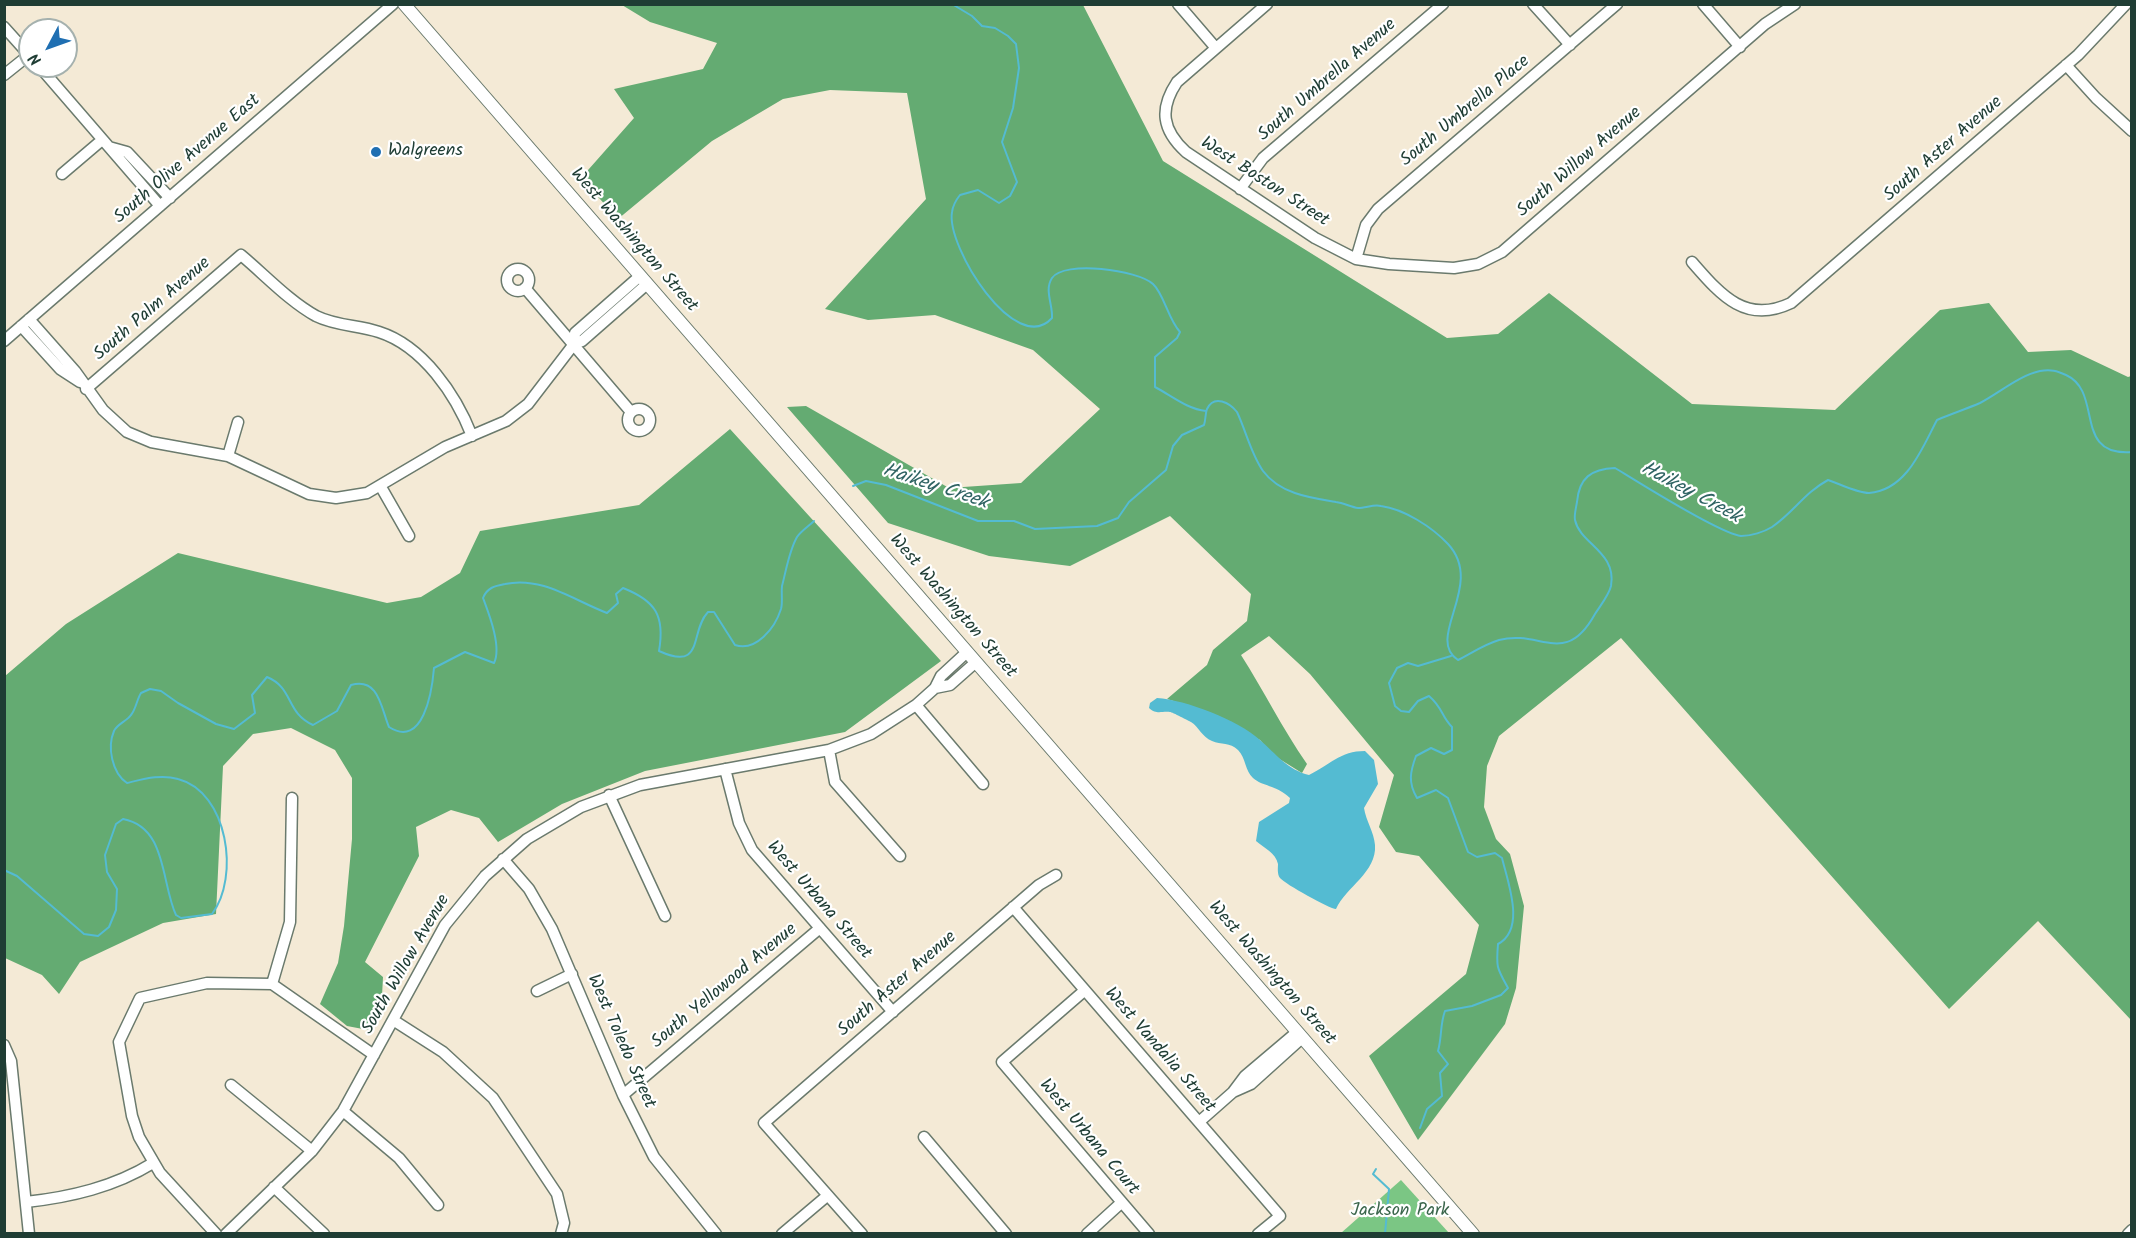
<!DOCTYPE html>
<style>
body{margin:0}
#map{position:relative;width:2136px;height:1238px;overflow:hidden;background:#f4ead6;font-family:Kalam,sans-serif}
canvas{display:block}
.frame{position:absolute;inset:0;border:6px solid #1f3d34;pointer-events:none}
.north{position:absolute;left:18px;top:18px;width:60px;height:60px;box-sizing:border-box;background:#fff;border:2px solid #a5b1ae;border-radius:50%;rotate:229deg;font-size:16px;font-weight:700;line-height:24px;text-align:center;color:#1f3d34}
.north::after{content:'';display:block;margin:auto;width:21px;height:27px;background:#1f6fb2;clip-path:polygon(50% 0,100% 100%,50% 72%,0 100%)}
</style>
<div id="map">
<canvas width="2136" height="1238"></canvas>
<div class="frame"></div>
<div class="north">N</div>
</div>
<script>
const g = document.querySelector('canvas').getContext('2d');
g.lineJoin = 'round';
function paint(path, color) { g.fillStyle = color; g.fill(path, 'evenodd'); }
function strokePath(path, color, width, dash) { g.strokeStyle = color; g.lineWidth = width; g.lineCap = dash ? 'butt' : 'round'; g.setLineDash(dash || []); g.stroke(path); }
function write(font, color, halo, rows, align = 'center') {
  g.font = font + ' Kalam,sans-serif'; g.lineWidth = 4.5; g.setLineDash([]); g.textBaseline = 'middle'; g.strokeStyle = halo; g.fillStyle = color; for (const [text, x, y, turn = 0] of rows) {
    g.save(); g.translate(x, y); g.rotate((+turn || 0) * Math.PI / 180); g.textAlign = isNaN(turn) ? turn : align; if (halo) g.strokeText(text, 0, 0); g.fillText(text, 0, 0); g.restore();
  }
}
const green = new Path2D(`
 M 1401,1180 L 1449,1233 L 1341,1233 Z`);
const forest = new Path2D(`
 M 622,5 L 1083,5 L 1163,161 L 1447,338 L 1498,334 L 1549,293 L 1692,404 L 1835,410 L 1940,310 L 1989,303 L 2028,352 L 2071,350 L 2128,377 L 2131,376 L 2131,1020 L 2038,921 L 1949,1009 L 1621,638 L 1499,736 L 1487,766 L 1484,807 L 1496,839 L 1510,854 L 1524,906 L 1516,988 L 1505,1024 L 1418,1140 L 1369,1056 L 1466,974 L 1479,925 L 1419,856 L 1396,852 L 1379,827 L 1394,775 L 1310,674 L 1269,636 L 1241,655 C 1264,691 1282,728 1307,764 L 1302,773 L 1273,755 L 1260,740 L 1183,704 L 1167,699 L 1207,665 L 1213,650 L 1247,621 L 1251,594 L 1170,516 L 1070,566 L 989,556 L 888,523 L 787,407 L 806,406 L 949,488 L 1021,483 L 1100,409 L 1033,350 L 935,315 L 868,320 L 825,309 L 926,199 L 907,93 L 830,90 L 783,99 L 712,141 L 618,219 L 581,178 L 634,118 L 614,89 L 703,69 L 717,43 L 650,22 Z
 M 730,429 L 941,661 L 845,732 L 645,771 L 562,804 L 498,842 L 479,818 L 451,810 L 416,827 L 419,856 L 365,962 L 383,977 L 381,1015 L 368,1030 L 347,1026 L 320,1004 L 338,963 L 344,926 L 352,839 L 352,778 L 335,750 L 291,728 L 253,734 L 223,766 L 216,914 L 163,923 L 80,962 L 59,994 L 42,975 L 5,958 L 5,676 L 66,624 L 178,553 L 387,603 L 421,597 L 460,573 L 480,531 L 639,505 Z`);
const water = new Path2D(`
 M 1157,698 C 1186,700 1238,720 1260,740 C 1276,754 1288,770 1309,775 C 1330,765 1340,751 1365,751 L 1374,760 L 1378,784 L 1364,808 C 1366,821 1374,832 1375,845 C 1377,872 1346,887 1336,909 C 1330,909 1285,884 1280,878 C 1277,874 1278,868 1278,864 C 1276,853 1264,848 1256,841 L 1259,822 L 1289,803 L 1290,798 C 1275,784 1263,787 1253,778 C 1245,771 1246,758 1238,750 C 1230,742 1221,745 1212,741 C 1202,737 1199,727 1191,722 C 1189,721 1172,712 1170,712 C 1161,711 1157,715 1149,708 L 1150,703 Z`);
const stream = new Path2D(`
 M 952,4 L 972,16 L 982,26 L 995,28 L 1008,36 L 1016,44 L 1019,68 L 1013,108 L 1002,142 L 1017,182 L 1010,196 L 999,203 L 978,190 L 960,195 C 956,200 953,205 952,212 C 946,247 1016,358 1052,318 C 1053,305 1044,290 1052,278 C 1064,260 1138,270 1153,284 C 1164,294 1168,319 1180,332 L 1177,338 L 1155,357 L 1155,387 C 1172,396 1187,409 1206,411
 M 853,486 L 866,481 L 886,485 L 978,521 L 1014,521 L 1035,529 L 1097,526 L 1118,518 L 1129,502 L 1166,470 L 1173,446 L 1182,435 L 1204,425 C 1206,419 1205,414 1207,409 C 1214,394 1230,403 1237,412 C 1246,431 1251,454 1263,471 C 1280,494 1311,498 1336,502 C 1344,503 1351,507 1358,508 C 1366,508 1374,504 1381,506 C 1404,509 1432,527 1448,544 C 1486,585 1424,638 1458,660 C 1470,654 1485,644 1499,640 C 1541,629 1565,668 1595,614 C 1600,606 1609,595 1611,586 C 1617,552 1580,544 1575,520 C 1574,515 1576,508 1577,502 C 1579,478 1591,469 1615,468 C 1638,482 1720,534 1741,536 C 1751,536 1764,532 1772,527 C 1794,512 1804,493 1828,480 C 1840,484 1857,493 1869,493 C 1907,490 1922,448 1937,420 C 1951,414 1966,409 1980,403 C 1999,393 2020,375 2040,371 C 2051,369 2057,371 2066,375 C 2104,392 2072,457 2132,452
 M 4,870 L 17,876 L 84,934 L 98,936 L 109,927 L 116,910 L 117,889 L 107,872 L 105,855 L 116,824 L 123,819 C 167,827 161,883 176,915 L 181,918 L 212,914 C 240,877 228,792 178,779 C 161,774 144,779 127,783 C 112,773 107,747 114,731 C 117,724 127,721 131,715 C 136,709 137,699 141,693 L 150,689 L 161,691 L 178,703 L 216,724 L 234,729 L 255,713 L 252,695 L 267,677 C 294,688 285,712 313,725 L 337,711 L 351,685 C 379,677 381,708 389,727 C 423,749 432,692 434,668 L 465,652 L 494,663 C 502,647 489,614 483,598 C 487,588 494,586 505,584 C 542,576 573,600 607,613 L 618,603 L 616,594 L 623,588 C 656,601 665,616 659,651 C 705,672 689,632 708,612 L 714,612 L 735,645 C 756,652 775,628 781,609 C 783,602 781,594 782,586 C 786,571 789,551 797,537 C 801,531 809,526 814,521
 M 1420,1128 L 1427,1109 L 1442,1096 L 1440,1073 L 1448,1064 L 1438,1051 C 1442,1037 1440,1024 1445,1011 L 1472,1006 L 1501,995 L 1508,988 C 1497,968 1496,968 1498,944 C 1526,929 1508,883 1502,858 L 1495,853 L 1477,857 L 1468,852 L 1448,798 L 1436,790 L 1417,798 C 1408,783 1410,772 1416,756 L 1431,748 L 1444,754 L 1452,750 L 1452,727 C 1441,716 1443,708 1429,696 L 1418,701 L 1409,712 L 1401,711 L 1395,706 L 1389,683 L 1397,668 L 1408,663 L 1418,666 L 1451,656
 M 1376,1169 L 1373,1174 L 1389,1189 L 1385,1234`);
const minor = new Path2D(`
 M 1178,4 L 1215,47
 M 1267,4 L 1177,82 C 1159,109 1162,130 1186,152 L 1315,238 L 1356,259 L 1389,264 L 1454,268 L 1478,264 L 1502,252 L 1765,24 L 1795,4
 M 1533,4 L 1570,45
 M 1703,4 L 1740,47
 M 4,27 L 30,56
 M 2066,65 L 2096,98 L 2132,131
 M 39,66 L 160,206
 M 4,75 L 29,55
 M 109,147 L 127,152 L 170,198
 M 62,174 L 102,140
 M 1240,189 L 1263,158 L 1443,4
 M 1356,259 L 1366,225 L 1378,209 L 1617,4
 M 1692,262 C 1720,294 1745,325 1791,303 L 2078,55 L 2126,4
 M507 280a11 11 0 1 1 22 0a11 11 0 1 1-22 0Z
 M 525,288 L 631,412
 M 29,319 L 75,371 L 103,410 L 127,432 L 151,442 L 228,456 L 309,494 L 336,498 L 367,493 L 445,447 L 506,421 L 528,404 L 574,344 L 582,341 L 647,284
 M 21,326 L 60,369 L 80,382
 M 4,341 L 393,4
 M 574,344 L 575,333 L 640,276
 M 86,389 L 241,255 C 265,275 289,301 316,316 C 336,326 358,325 379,332 C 423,346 456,395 472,436
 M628 420a11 11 0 1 1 22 0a11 11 0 1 1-22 0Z
 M 228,456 L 238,422
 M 381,487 L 409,536
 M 935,688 L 950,685 L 976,662
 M 916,705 L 983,784
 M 829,750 L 835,782 L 900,856
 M 725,769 L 739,823 L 752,850 L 893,1012
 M 609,795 L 665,916
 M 503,859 L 529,889 L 552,929 L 623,1095 L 654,1157 L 716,1234
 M 1013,907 L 1280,1216 L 1258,1234
 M 272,984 L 290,922 L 292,798
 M 537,991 L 572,974
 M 1084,991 L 1002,1062 L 1149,1234
 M 393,1020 L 443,1052 L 493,1098 L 557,1194 L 564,1223 L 561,1234
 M 1297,1032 L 1245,1076 L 1233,1092 L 1251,1084 L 1302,1038
 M 4,1045 L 11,1061 L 29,1234
 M 231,1085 L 312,1151
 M 623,1095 L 820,928
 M 343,1111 L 399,1158 L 438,1205
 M 1199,1122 L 1233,1092
 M 924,1137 L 1006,1234
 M 274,1187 L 324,1234
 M 26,1202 C 71,1197 114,1187 153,1163
 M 216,1234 L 160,1173 L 139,1137 L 132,1116 L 119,1042 L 140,998 L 207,983 L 272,984 L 374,1055
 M 226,1234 L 312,1151 L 343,1111 L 445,925 L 485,876 L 527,839 L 581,807 L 640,785 L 829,750 L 871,734 L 916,705 L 935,688 L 941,676 L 967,652
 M 782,1234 L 827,1196
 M 862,1234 L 764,1123 L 1039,885 L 1056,875
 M 1087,1234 L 1121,1203
 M 2128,1234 L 2132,1230`);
const major = new Path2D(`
 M 404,4 L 1473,1234`);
const markers = [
 [376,152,6,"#1f6fb2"]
];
const streetNames = [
 ["South Umbrella Avenue",1328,81,-41],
 ["South Umbrella Place",1466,112,-40],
 ["South Aster Avenue",1944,150,-41],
 ["South Olive Avenue East",188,160,-41],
 ["South Willow Avenue",1580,163,-41],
 ["West Boston Street",1264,183,33],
 ["West Washington Street",633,241,49],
 ["South Palm Avenue",153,310,-41],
 ["West Washington Street",952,607,49],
 ["West Urbana Street",818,901,49],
 ["South Willow Avenue",407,965,-60],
 ["West Washington Street",1271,974,49],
 ["South Aster Avenue",898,985,-41],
 ["South Yellowood Avenue",725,987,-40],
 ["West Toledo Street",620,1042,66],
 ["West Vandalia Street",1159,1051,49],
 ["West Urbana Court",1088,1138,50]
];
const poiNames = [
 ["Walgreens",388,152]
];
const parkNames = [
 ["Jackson Park",1400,1212]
];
const waterNames = [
 ["Haikey Creek",935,488,18],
 ["Haikey Creek",1690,494,28]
];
paint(green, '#7bc684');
paint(forest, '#64ab72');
paint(water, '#54bbd2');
strokePath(stream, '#54bbd2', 2);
strokePath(minor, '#6a7a6d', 13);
strokePath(major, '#6a7a6d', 14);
strokePath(minor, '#fff', 10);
strokePath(major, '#fff', 12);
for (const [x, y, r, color] of markers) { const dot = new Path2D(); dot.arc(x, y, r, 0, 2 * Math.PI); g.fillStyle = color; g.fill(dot); strokePath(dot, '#fff', 2); }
write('18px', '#1f3d34', '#fff', streetNames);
write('18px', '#1f3d34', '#fff', poiNames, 'left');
write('18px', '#3b664c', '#fff', parkNames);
write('italic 20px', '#2f6363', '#fff', waterNames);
</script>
